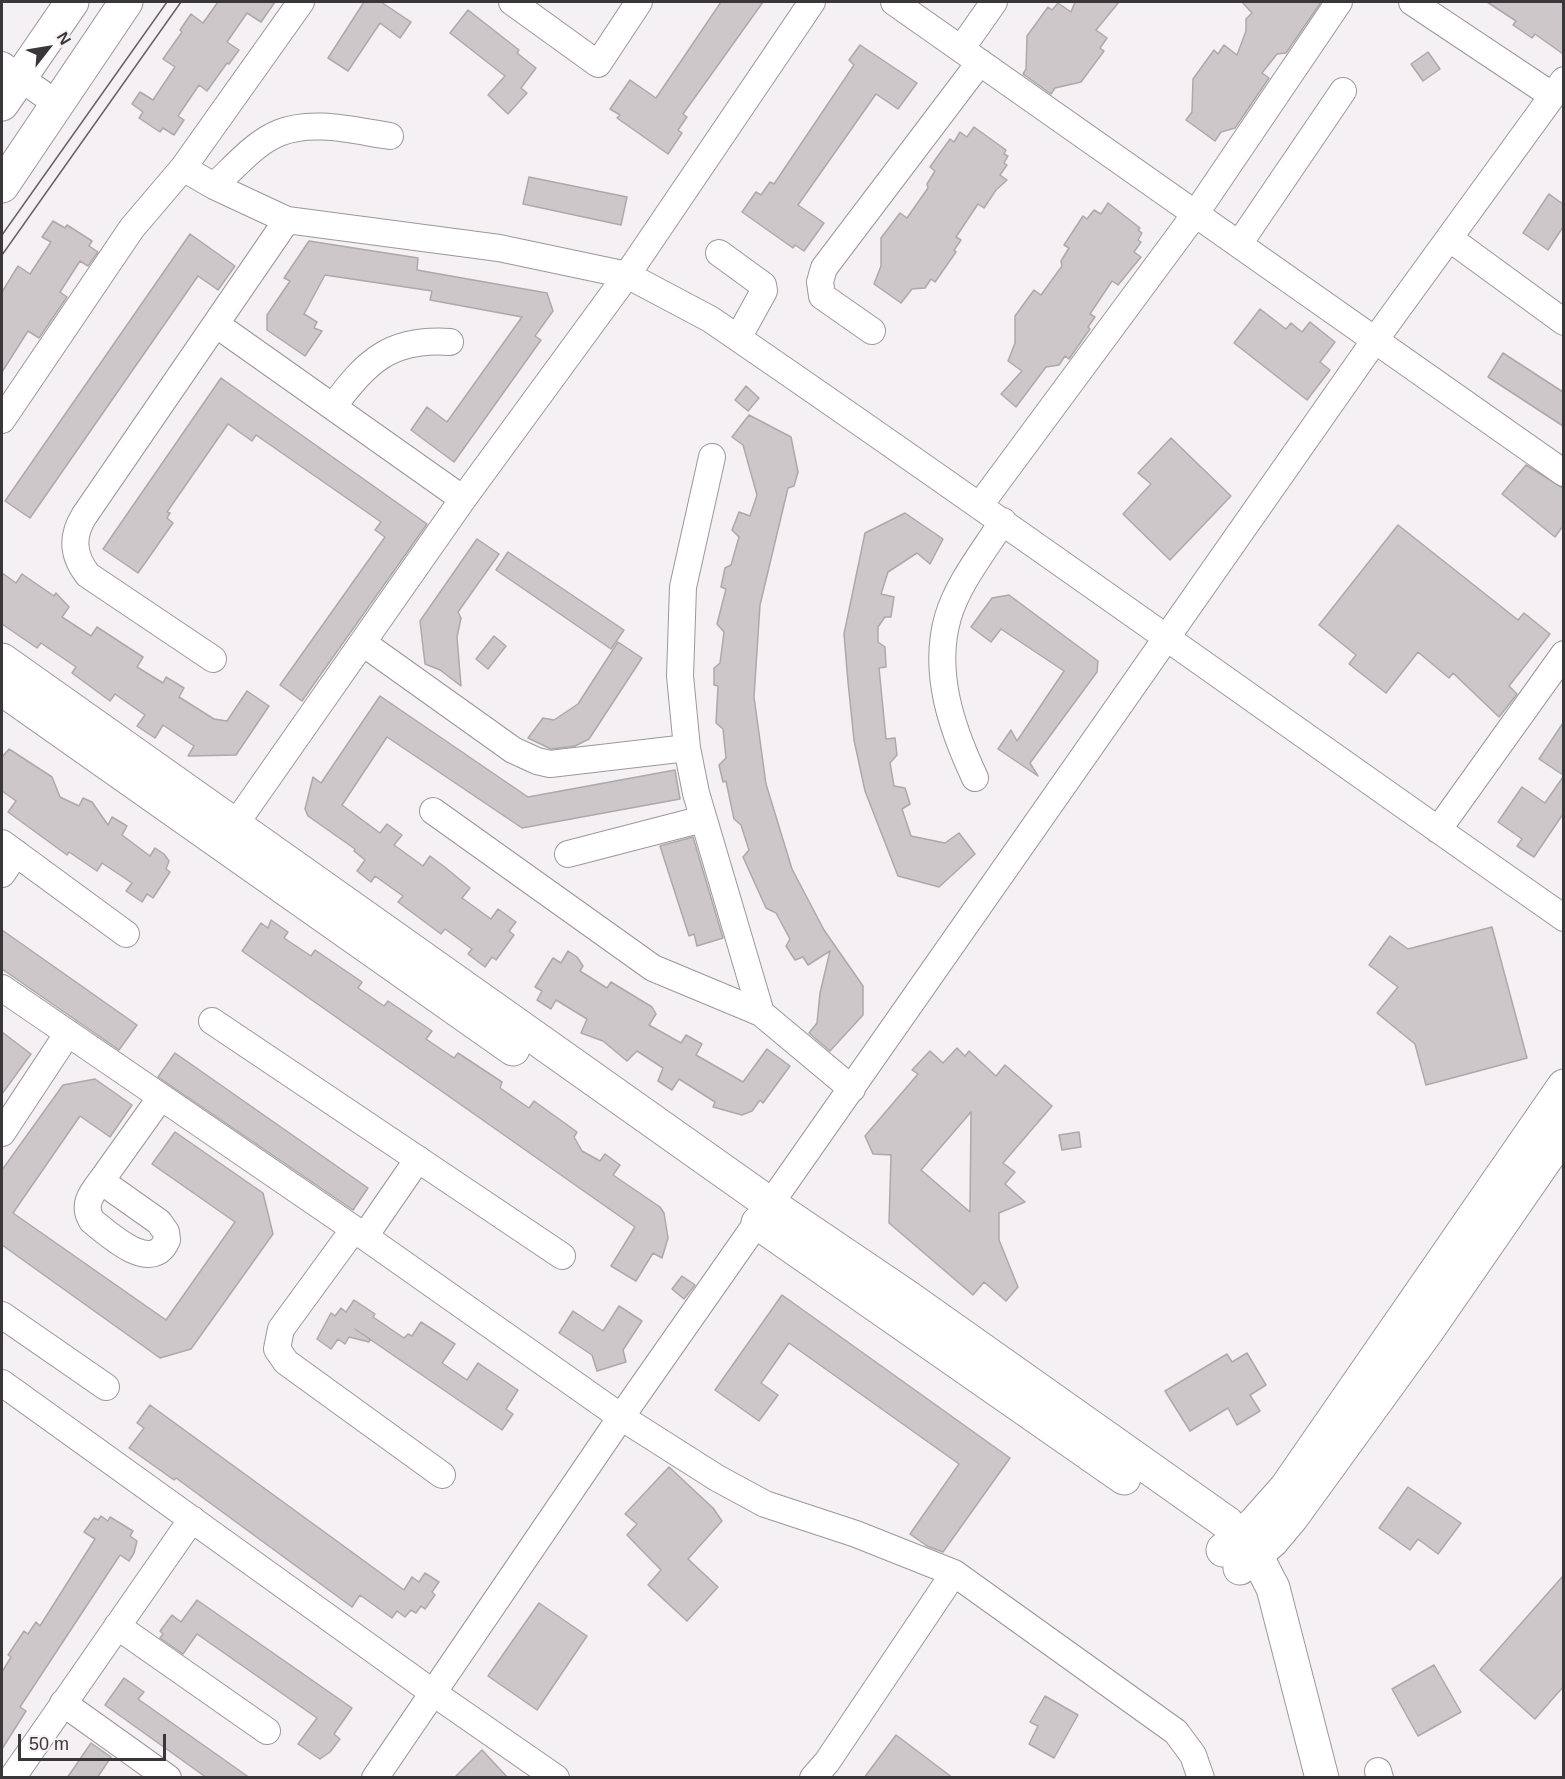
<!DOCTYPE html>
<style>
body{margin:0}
#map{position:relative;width:1565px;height:1779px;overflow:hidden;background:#f5f0f4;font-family:Helvetica,sans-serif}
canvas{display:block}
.frame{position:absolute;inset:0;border:3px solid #393739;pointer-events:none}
.north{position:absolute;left:18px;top:18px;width:60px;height:60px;-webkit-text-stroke:4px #f5f0f4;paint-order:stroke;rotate:59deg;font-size:16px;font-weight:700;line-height:24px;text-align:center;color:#393739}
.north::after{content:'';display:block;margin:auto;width:21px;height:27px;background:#393739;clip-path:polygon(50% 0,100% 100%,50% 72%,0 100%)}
.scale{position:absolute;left:18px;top:1734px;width:148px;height:27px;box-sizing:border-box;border:3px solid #393739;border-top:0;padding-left:8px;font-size:18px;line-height:21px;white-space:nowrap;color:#393739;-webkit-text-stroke:4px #f5f0f4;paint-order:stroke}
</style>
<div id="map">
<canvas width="1565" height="1779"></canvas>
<div class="frame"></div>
<div class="north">N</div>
<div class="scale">50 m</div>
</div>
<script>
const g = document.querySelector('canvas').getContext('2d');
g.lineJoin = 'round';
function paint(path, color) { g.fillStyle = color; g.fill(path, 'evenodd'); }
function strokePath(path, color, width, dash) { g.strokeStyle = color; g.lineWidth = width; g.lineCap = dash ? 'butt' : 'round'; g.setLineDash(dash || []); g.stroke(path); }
const building = new Path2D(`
 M 218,2 L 275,2 L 261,22 L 247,13 L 227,42 L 239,50 L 229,64 L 227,63 L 207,91 L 199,85 L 178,116 L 184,120 L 174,135 L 163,128 L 160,132 L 139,118 L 143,112 L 132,104 L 140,92 L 153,100 L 175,67 L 163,59 L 182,32 L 180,30 L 191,14 L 203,23 Z
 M 364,2 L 381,2 L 411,22 L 400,38 L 380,23 L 348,71 L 328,58 Z
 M 721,2 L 763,2 L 683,114 L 687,117 L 678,130 L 682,133 L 668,154 L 617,118 L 620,115 L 610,109 L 630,80 L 656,98 Z
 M 1075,2 L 1119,2 L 1096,30 L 1107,38 L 1100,48 L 1104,51 L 1081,82 L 1055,88 L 1051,94 L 1023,74 L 1026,69 L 1027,36 L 1048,7 L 1052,10 L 1058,3 L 1071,12 Z
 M 1242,2 L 1321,2 L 1286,53 L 1277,54 L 1262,73 L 1269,78 L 1235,128 L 1221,132 L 1215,141 L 1186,120 L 1192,112 L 1193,79 L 1214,50 L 1218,54 L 1224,45 L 1237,55 L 1246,31 L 1246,19 L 1252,13 Z
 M 1487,2 L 1563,2 L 1563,54 L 1535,34 L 1532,38 L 1513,25 L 1516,21 Z
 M 468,10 L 519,50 L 517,53 L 536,68 L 521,88 L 527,93 L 508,114 L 488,95 L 505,76 L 450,33 Z
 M 860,45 L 917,83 L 898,109 L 876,94 L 798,205 L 824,223 L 804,251 L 795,245 L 793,248 L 742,212 L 756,192 L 761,195 L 770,182 L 774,184 L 854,65 L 849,60 Z
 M 1428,52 L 1440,69 L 1423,81 L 1411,64 Z
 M 974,127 L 1006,150 L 1004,154 L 1008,156 L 1004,163 L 1007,165 L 1000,175 L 1007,180 L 996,190 L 984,208 L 978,204 L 956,237 L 961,240 L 954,250 L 956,252 L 935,282 L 931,279 L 925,288 L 912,289 L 901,303 L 874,284 L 881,266 L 881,238 L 900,213 L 907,218 L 928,188 L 927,184 L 935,171 L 930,167 L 950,139 L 954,142 L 960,132 L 967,137 Z
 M 529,177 L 627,197 L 621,225 L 523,204 Z
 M 1549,194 L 1563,204 L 1563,227 L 1548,250 L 1523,233 Z
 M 1108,203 L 1140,228 L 1138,230 L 1142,233 L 1138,240 L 1141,242 L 1134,252 L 1141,257 L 1118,285 L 1112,281 L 1090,314 L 1095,317 L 1088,327 L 1090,329 L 1069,359 L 1065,356 L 1059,365 L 1046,367 L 1016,407 L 1001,394 L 1022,371 L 1008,361 L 1015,343 L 1015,316 L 1034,290 L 1041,295 L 1062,266 L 1061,261 L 1069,248 L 1064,245 L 1083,216 L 1087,219 L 1094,210 L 1101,214 Z
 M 53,221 L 65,228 L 67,225 L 92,241 L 89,246 L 98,252 L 88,266 L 80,261 L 60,292 L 67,297 L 39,338 L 28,331 L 2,372 L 2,292 L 18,266 L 30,274 L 51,242 L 42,237 Z
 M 190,234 L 235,266 L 218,290 L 198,276 L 30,518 L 5,501 Z
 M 309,241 L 418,258 L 417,270 L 547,293 L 553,311 L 535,336 L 541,340 L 454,462 L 411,430 L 427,407 L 447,422 L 522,317 L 430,300 L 432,291 L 325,275 L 304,314 L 317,322 L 314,328 L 322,331 L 305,356 L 267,330 L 267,315 L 290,281 L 284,278 Z
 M 1260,309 L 1286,329 L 1291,323 L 1302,332 L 1310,322 L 1335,342 L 1320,362 L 1330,370 L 1307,400 L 1234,343 Z
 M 1503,353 L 1563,392 L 1563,426 L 1488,377 Z
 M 221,378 L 427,524 L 302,701 L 280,685 L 385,537 L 375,530 L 381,522 L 256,435 L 252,441 L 228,424 L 167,512 L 170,513 L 167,518 L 173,523 L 138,573 L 103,549 Z
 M 746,386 L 759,398 L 748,411 L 735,400 Z
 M 749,415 L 791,437 L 798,472 L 794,486 L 788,488 L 760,605 L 754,697 L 766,784 L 792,869 L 824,930 L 863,986 L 863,1015 L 830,1051 L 809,1033 L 817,1023 L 820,993 L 830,951 L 808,965 L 803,957 L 795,960 L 786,946 L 790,939 L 776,913 L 766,908 L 743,857 L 749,850 L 741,825 L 734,819 L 726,781 L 723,782 L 719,765 L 726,758 L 723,729 L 716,723 L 718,686 L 714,685 L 714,668 L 720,663 L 724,632 L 717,624 L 726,589 L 721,587 L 725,568 L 731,565 L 739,537 L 732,530 L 739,512 L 750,516 L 757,495 L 743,445 L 732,437 Z
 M 1171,438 L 1231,496 L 1170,560 L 1123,514 L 1151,484 L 1138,473 Z
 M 1526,465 L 1563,488 L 1563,526 L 1555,537 L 1502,494 Z
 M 905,513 L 943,539 L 930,564 L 917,553 L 888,572 L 881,594 L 894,597 L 891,617 L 885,617 L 878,627 L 878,642 L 885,647 L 886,667 L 879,668 L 886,739 L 895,738 L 897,755 L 890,763 L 894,786 L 905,788 L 910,804 L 902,809 L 911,836 L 945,843 L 959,833 L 975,854 L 939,887 L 898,876 L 865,791 L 854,740 L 848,682 L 844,634 L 865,533 Z
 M 1398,525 L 1518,620 L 1524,613 L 1550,634 L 1509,686 L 1517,694 L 1499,717 L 1453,673 L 1449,678 L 1418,652 L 1386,693 L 1349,664 L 1356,655 L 1319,625 Z
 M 477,539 L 499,554 L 458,612 L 461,618 L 457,637 L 461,686 L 440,670 L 425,664 L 420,621 Z
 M 508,552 L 624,630 L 611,649 L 496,570 Z
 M 2,573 L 16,583 L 22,574 L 54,596 L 56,593 L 69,607 L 62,617 L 91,636 L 97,627 L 143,657 L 137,667 L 163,683 L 166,677 L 184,688 L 179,697 L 214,719 L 227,721 L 247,691 L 269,706 L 236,755 L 188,756 L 194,746 L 163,725 L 155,738 L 137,726 L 145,715 L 115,694 L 110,701 L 72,673 L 76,667 L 41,643 L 37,648 L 2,624 Z
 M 1009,595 L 1098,661 L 1097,672 L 1030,763 L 1038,776 L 998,749 L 1011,730 L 1017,741 L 1064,671 L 1001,629 L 991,642 L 971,627 L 992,598 Z
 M 494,636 L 506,646 L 488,669 L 476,659 Z
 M 618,642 L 642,658 L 589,739 L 575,746 L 551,749 L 528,738 L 543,718 L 554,720 L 578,704 Z
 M 380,696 L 528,797 L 675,770 L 680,799 L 522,828 L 387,737 L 342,805 L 380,833 L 387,824 L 402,835 L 394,845 L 423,866 L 430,856 L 446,868 L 470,888 L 462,898 L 491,919 L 498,909 L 516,922 L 509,931 L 514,935 L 496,960 L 492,957 L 485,967 L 468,954 L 472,949 L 445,929 L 441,934 L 398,902 L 403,896 L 375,876 L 371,882 L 357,871 L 365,860 L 354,851 L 355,849 L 308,816 L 305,809 L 313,777 L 321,783 Z
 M 1563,723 L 1563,775 L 1539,759 Z
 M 9,749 L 52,777 L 60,797 L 79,806 L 83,798 L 92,802 L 108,825 L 112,817 L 127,826 L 122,835 L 150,856 L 155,848 L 164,854 L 169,861 L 166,869 L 170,872 L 153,898 L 147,894 L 142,902 L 126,891 L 132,883 L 102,863 L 97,871 L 69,852 L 67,855 L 8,812 L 16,801 L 2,791 L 2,757 Z
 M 1563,777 L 1563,814 L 1534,857 L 1517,846 L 1522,839 L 1498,822 L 1522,787 L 1545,803 Z
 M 693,837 L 723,938 L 697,946 L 694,934 L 689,936 L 660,846 Z
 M 271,920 L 288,932 L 284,938 L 311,956 L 315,950 L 362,982 L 358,988 L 384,1006 L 388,1001 L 432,1031 L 426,1039 L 454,1058 L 458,1053 L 502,1082 L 500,1088 L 529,1108 L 534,1101 L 577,1132 L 574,1137 L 582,1151 L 600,1161 L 605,1154 L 620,1165 L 613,1175 L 660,1207 L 664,1213 L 668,1238 L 662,1258 L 653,1253 L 636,1281 L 611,1266 L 635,1227 L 242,951 L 261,923 L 268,928 Z
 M 1492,927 L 1527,1058 L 1426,1085 L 1415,1044 L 1377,1013 L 1398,987 L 1369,965 L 1390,936 L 1408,949 Z
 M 2,930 L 137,1025 L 119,1050 L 2,969 Z
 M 568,951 L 577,957 L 583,966 L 580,971 L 607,988 L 611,982 L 652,1007 L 656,1014 L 649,1025 L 681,1043 L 686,1035 L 702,1044 L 696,1055 L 743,1082 L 767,1049 L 790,1066 L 763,1103 L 760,1100 L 752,1111 L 742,1115 L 713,1107 L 715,1102 L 679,1079 L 672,1090 L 658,1081 L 663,1068 L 637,1051 L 627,1061 L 603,1041 L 581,1033 L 587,1019 L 556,1000 L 551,1009 L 537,1000 L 542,991 L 535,987 L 553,958 L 561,963 Z
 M 2,1032 L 31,1054 L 2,1094 Z
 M 957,1048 L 965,1056 L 969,1051 L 996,1076 L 1005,1065 L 1052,1106 L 1003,1163 L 1015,1172 L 1005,1184 L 1025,1202 L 999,1213 L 999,1240 L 1018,1287 L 1006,1301 L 984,1282 L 973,1295 L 889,1223 L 891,1155 L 873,1154 L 865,1136 L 918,1074 L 912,1070 L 930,1051 L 943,1063 ZM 971,1112 L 970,1212 L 921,1170 Z
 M 175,1053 L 368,1188 L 353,1210 L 158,1077 Z
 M 95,1079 L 132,1105 L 110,1137 L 80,1116 L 13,1213 L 166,1320 L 235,1222 L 152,1164 L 175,1132 L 263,1193 L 273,1234 L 191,1349 L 160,1358 L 2,1245 L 2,1170 L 63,1085 Z
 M 1079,1132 L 1081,1147 L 1062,1150 L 1059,1135 Z
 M 682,1276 L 695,1285 L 684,1299 L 672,1289 Z
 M 782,1295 L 1010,1458 L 943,1552 L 927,1546 L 910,1534 L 959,1464 L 789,1343 L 761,1383 L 778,1395 L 759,1421 L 715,1390 Z
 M 354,1300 L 375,1314 L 373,1317 L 404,1338 L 408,1334 L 412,1336 L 421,1322 L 455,1344 L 442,1363 L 467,1380 L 478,1363 L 518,1390 L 506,1409 L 513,1414 L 502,1430 L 355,1329 L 370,1339 L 369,1342 L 349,1337 L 345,1344 L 338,1339 L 331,1349 L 317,1339 L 331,1313 L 335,1316 L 341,1308 L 346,1312 Z
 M 619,1306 L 642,1321 L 623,1350 L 626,1362 L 597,1371 L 592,1355 L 559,1333 L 573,1311 L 603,1331 Z
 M 1247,1353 L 1266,1385 L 1250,1395 L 1260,1411 L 1237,1425 L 1228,1408 L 1190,1431 L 1165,1391 L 1227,1354 L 1232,1362 Z
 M 150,1405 L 404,1590 L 412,1577 L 419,1582 L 425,1573 L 439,1582 L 432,1592 L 435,1595 L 425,1609 L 421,1606 L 416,1613 L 411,1610 L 405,1617 L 397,1611 L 392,1618 L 360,1595 L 352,1607 L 176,1478 L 174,1480 L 129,1448 L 144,1428 L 137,1423 Z
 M 669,1467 L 713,1508 L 722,1521 L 688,1559 L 718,1587 L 687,1621 L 648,1585 L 661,1570 L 627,1535 L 637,1524 L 625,1514 Z
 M 1408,1487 L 1461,1523 L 1438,1554 L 1418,1539 L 1410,1550 L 1379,1528 Z
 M 101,1516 L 108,1521 L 110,1517 L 133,1531 L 130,1536 L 137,1541 L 134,1553 L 129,1561 L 120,1555 L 20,1707 L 26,1711 L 2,1749 L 2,1672 L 11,1657 L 8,1655 L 24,1631 L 28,1634 L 36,1622 L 40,1626 L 95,1539 L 84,1532 L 94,1518 L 98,1520 Z
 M 1563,1576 L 1563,1687 L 1535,1719 L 1480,1670 Z
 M 197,1600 L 352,1708 L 334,1734 L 340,1739 L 330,1752 L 320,1759 L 298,1744 L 317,1718 L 197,1634 L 183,1654 L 160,1638 L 163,1634 L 160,1631 L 172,1615 L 181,1622 Z
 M 539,1603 L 587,1636 L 537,1710 L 488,1676 Z
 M 1434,1665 L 1461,1712 L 1418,1736 L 1392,1689 Z
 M 124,1678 L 144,1692 L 138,1699 L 250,1778 L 207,1778 L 105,1705 Z
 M 1045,1696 L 1078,1715 L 1054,1758 L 1029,1744 L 1038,1726 L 1030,1722 Z
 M 896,1735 L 953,1778 L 864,1778 Z
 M 91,1743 L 111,1757 L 97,1778 L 67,1778 Z
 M 482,1750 L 508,1778 L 454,1778 Z`);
const minor = new Path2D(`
 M 512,2 L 598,64 L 639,2
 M 894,2 L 1564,473
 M 1412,2 L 1553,96
 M 961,49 L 994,2
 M 2,65 L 57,104
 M 183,168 L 214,186 L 287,220 L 499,248 L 627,275 L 710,319 C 997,515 1279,719 1564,918
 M 214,186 C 233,169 254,143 279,133 C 313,119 355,131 390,136
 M 1449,238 L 1564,322
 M 1239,244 L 1343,91
 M 719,253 L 763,285 L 764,291 L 738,338
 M 217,325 L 463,499
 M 872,331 L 822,296 L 820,282 L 824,268 L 980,62
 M 333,407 C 366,361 391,338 450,342
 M 2,420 L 132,228 L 183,168 L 301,2
 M 712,457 L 683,587 L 680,676 L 687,748 L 696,793 L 761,1013
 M 980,505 L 1196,213 L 1339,2
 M 363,643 L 513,750 L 537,761 L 550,764 L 687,748
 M 213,659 L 88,575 C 73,556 71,537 84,516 L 287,220
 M 975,778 C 952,729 932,672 948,617 C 958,583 984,551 1003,521
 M 433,811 L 653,968 L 761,1013 L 852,1089
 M 1438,830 L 1564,654
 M 225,839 L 463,499 L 627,275 L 812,2
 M 2,843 L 126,934
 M 568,854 L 703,819
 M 2,874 L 16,853
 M 2,988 L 354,1229 L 621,1417 L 717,1478 L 765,1504 L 856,1534 L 954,1573 L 1176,1732 L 1193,1755 L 1201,1778
 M 212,1021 L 562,1256
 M 2,1133 L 68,1033
 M 101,1181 L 159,1222 L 166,1232 L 167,1240 C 152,1275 110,1235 92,1221 C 82,1205 91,1194 101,1181 Z
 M 101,1181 L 161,1097
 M 354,1229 L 281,1329 L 277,1349 L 286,1362 L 442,1475
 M 365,1236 L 418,1159
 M 2,1315 L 106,1387
 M 2,1383 L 432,1692 L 556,1778
 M 117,1626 L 267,1731
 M 63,1703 L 168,1778
 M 1378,1771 L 1380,1778
 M 12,1778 L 192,1519
 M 375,1778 L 621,1417 L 1375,340 L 1564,80
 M 813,1778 L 827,1762 L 954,1573`);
const major = new Path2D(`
 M 2,104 L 72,2
 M 2,186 L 126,2
 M 2,660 L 770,1204 L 906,1296 L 1227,1523 L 1256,1555 L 1273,1588 L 1322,1778
 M 2,689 L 513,1049
 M 758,1223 L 1124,1478
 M 1223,1550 L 1254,1524 L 1286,1488 L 1564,1086
 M 1240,1568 L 1272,1541 L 1292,1517 L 1427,1331 L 1564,1133`);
const tram = new Path2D(`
 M 2,235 L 167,2
 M 2,255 L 181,2`);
paint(building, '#cdc7c9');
strokePath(building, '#aea8aa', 1.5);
strokePath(minor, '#9b979a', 28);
strokePath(major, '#9b979a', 35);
strokePath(minor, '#fff', 26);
strokePath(major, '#fff', 33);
strokePath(tram, '#656365', 1.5);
</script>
